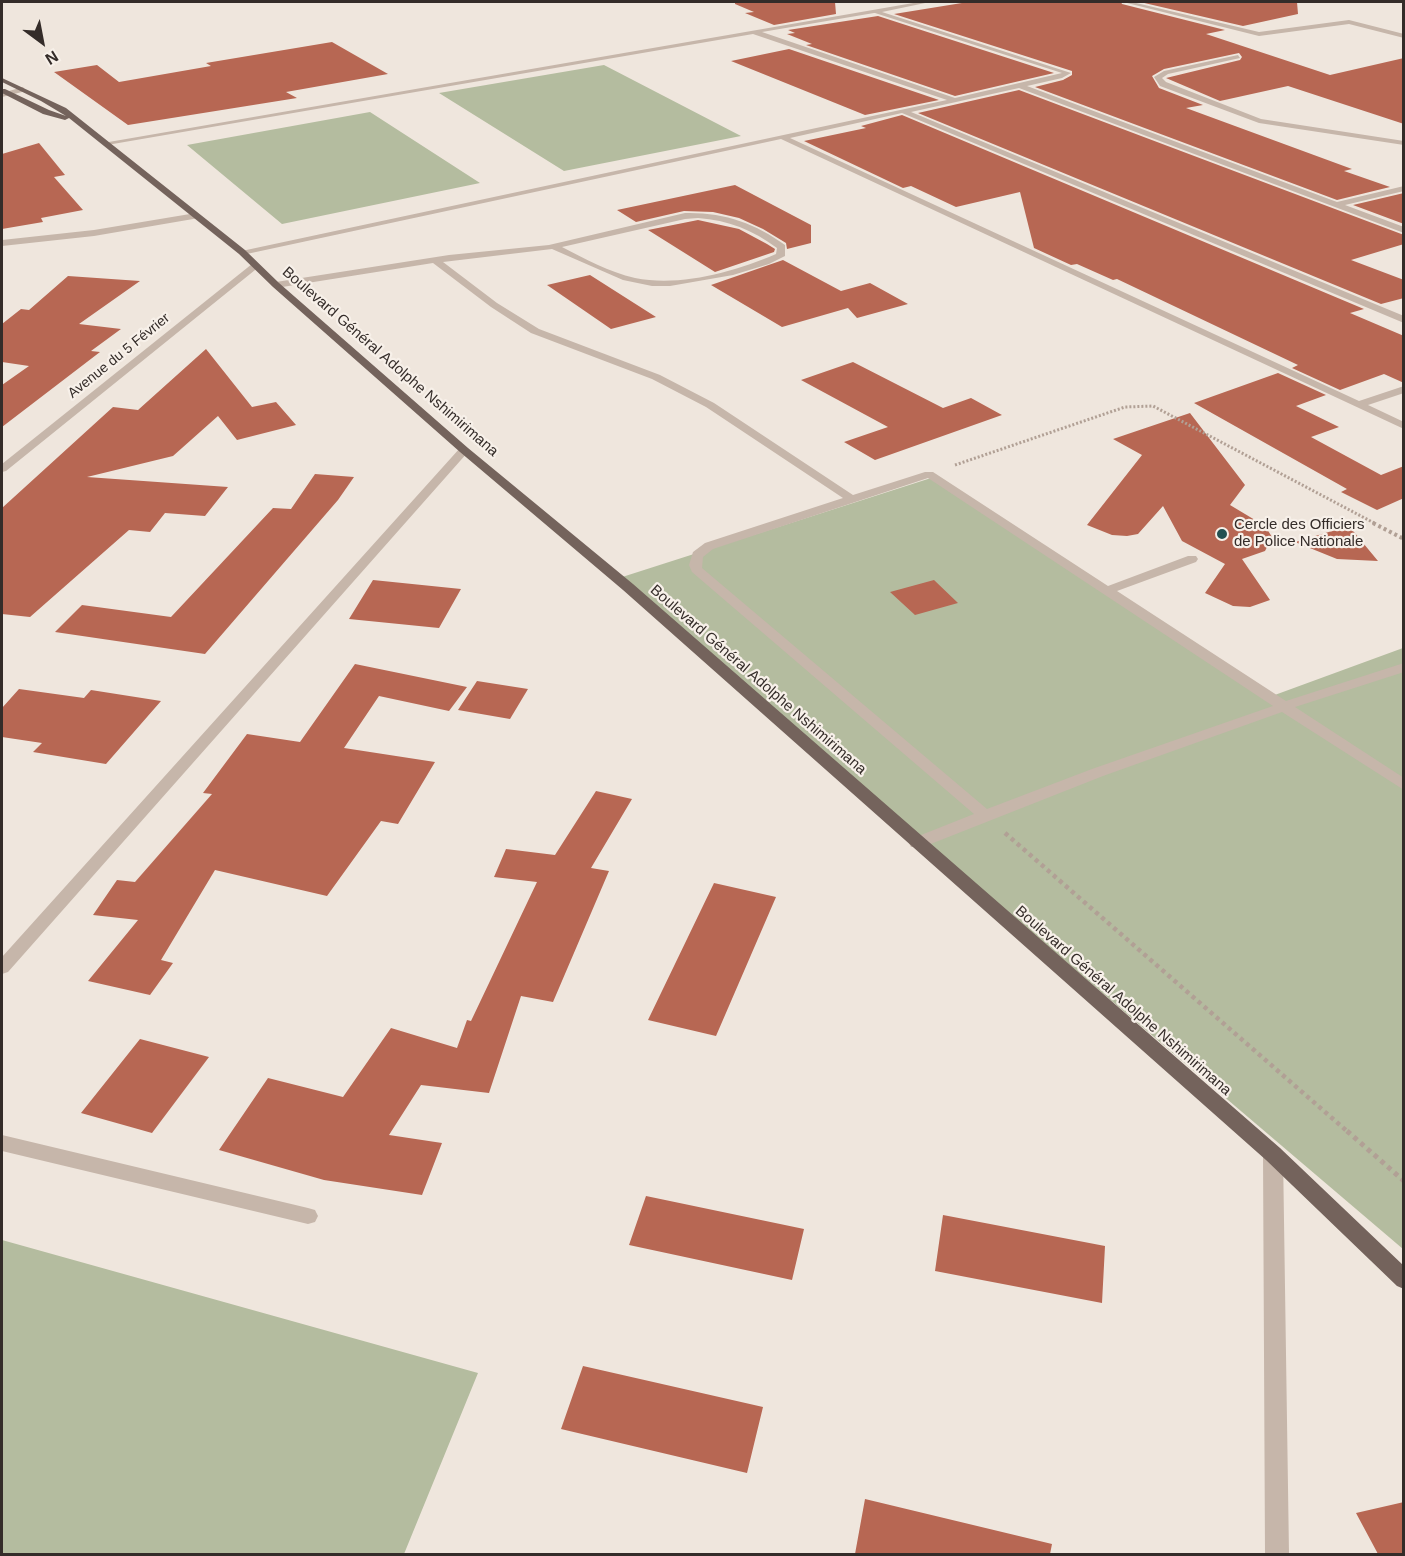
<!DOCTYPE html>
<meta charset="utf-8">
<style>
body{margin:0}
#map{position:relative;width:1405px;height:1556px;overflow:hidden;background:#efe6dd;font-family:Helvetica,sans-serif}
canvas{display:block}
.frame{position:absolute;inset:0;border:3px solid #342c29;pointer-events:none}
.north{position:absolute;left:12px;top:12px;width:60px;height:60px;-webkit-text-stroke:4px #f7f0e9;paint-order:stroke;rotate:148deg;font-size:16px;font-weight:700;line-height:24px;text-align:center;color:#342c29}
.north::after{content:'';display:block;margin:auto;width:21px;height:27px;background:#342c29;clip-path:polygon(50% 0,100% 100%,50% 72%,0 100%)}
</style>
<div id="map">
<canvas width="1405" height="1556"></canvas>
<div class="frame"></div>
<div class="north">N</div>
</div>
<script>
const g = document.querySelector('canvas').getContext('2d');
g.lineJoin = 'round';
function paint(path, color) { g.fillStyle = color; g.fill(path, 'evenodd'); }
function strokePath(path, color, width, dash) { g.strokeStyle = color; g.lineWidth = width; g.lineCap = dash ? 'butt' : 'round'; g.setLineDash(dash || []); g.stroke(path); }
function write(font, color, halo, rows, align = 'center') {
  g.font = font + ' Helvetica,sans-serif'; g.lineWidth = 4.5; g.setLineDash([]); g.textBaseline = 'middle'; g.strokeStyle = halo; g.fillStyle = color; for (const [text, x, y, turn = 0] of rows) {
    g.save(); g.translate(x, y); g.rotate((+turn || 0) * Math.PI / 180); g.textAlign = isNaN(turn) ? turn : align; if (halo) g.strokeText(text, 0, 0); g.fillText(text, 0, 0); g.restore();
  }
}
const green = new Path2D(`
 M 604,65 L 741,136 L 564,171 L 439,93 Z
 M 370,112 L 480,183 L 282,224 L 187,145 Z
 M 931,478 L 1272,696 L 1403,648 L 1403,1249 L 616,579 Z
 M 2,1240 L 478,1373 L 404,1554 L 2,1554 Z`);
const building = new Path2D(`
 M 735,2 L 835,2 L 836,14 L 774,25 L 745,13 L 754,12 L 735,4 Z
 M 968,2 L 1121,2 L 1122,4 L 1225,30 L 1206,34 L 1330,75 L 1404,58 L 1404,124 L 1288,86 L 1220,101 L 1166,78 L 1240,60 L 1242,57 L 1239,53 L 1164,69 L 1152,76 L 1159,88 L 1203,105 L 1186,108 L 1352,169 L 1344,171 L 1390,187 L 1337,200 L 1035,87 L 1063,80 L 1072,75 L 1072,71 L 894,14 Z
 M 1140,2 L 1297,2 L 1298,14 L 1243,26 Z
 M 878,16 L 1054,73 L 955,96 L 806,45 L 812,44 L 787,34 L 795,33 L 788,30 Z
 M 332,42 L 388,74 L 286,92 L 297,98 L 128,125 L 54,72 L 97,65 L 119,82 L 211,66 L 206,63 Z
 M 789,49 L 939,100 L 865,115 L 731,61 Z
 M 1019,90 L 1404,235 L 1404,244 L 1351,260 L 1404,280 L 1404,298 L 1381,304 L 918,113 Z
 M 902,115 L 1364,309 L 1350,313 L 1404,336 L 1404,383 L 1384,374 L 1340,390 L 1292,368 L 1298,365 L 1117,279 L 1113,280 L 1077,264 L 1071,265 L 1034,248 L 1020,192 L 956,207 L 911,186 L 903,188 L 804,141 L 866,128 L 861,126 Z
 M 39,143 L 65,175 L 54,177 L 83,210 L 41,218 L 43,222 L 2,229 L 2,154 Z
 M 735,185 L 811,225 L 811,243 L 787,249 L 786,243 L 763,229 L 739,218 L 713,212 L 684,211 L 636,222 L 617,210 Z
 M 1404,193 L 1404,224 L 1353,205 Z
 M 698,220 L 739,229 L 767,244 L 775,249 L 774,252 L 715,272 L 648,230 Z
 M 783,260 L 841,291 L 870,283 L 908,304 L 857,318 L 848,308 L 782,327 L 711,285 Z
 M 590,275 L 656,317 L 611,329 L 547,285 Z
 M 68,276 L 140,281 L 79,324 L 121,329 L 91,351 L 100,352 L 2,427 L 2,385 L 29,366 L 2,362 L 2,324 L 21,309 L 29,310 Z
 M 206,349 L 252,407 L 276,402 L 296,425 L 237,440 L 218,416 L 173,456 L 87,477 L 228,487 L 205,516 L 165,513 L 150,532 L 129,530 L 30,617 L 2,614 L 2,508 L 113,407 L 138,410 Z
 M 853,362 L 943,408 L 971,398 L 1002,415 L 875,460 L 844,442 L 888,427 L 801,380 Z
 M 1278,373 L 1326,395 L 1296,406 L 1339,427 L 1311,437 L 1381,475 L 1404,466 L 1404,498 L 1377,510 L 1341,492 L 1347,489 L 1194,403 Z
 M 1190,413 L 1245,485 L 1230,505 L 1265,526 L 1272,537 L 1265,551 L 1242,559 L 1270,600 L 1250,607 L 1233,606 L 1205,593 L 1225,564 L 1182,541 L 1163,506 L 1138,534 L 1127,536 L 1112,535 L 1087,525 L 1142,455 L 1113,439 Z
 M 315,474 L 354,477 L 338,500 L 205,654 L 55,632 L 82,605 L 171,617 L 273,508 L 291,509 Z
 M 1349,526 L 1378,561 L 1337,559 L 1295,542 Z
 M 373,580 L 461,589 L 439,628 L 349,619 Z
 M 934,580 L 958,603 L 915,615 L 890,592 Z
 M 355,664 L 467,687 L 449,711 L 379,696 L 344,748 L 435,762 L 398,824 L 381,821 L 327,896 L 215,870 L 161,960 L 173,963 L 150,995 L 88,981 L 138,920 L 93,915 L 117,880 L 135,882 L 212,794 L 203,793 L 247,734 L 300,742 Z
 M 477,681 L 528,689 L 510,719 L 458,710 Z
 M 19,689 L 84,698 L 91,690 L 161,701 L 106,764 L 33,752 L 42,743 L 2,737 L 2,708 Z
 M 596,791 L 632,799 L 591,868 L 609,871 L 553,1002 L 521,996 L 489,1093 L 421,1085 L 389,1135 L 442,1143 L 422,1195 L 324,1180 L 219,1150 L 268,1078 L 343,1097 L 391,1028 L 457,1048 L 467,1020 L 471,1021 L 537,882 L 494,877 L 506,849 L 555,855 Z
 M 714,883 L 776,897 L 716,1036 L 648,1020 Z
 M 140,1039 L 209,1057 L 152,1133 L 81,1113 Z
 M 646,1196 L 804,1229 L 792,1280 L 629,1245 Z
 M 943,1215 L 1105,1246 L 1102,1303 L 935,1271 Z
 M 583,1366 L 763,1407 L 747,1473 L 561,1429 Z
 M 865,1499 L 1052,1544 L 1050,1554 L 855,1554 Z
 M 1404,1502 L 1404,1554 L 1378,1554 L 1356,1513 Z`);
const pathFar3 = new Path2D(`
 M 955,465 L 1125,407 L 1153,406 L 1376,524`);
const pathFar2 = new Path2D(`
 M 1373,523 L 1404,539`);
const pathFar1 = new Path2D(`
 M 1005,833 L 1348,1132`);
const path = new Path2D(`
 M 1347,1131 L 1404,1181`);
const minor = new Path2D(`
 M 919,2 L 930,2 L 882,12 L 1071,73 L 1062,78 L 1027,86 L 1337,202 L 1404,186 L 1404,191 L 1345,205 L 1404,227 L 1404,233 L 1019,88 L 911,112 L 1404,316 L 1404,323 L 902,113 L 790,138 L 1359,401 L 1404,386 L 1404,393 L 1368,405 L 1404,422 L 1404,429 L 781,139 L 242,255 L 237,252 L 947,100 L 753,34 L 107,145 L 103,143 ZM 874,13 L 875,13 L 1062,73 L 955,98 L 762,32 Z
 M 1123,2 L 1132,2 L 1259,32 L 1349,20 L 1404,34 L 1404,38 L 1349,24 L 1259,36 Z
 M 1238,55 L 1240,58 L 1168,74 L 1162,78 L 1166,82 L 1261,119 L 1404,141 L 1404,145 L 1259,123 L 1160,86 L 1154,77 L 1164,71 Z
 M 23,87 L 26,91 L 2,97 L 2,93 Z
 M 196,213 L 199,214 L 199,218 L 94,236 L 2,246 L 2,240 L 94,230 Z
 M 685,213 C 723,212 755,223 785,245 L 785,256 L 769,264 L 733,275 L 670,286 L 652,286 L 623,280 L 552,249 L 443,262 L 497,303 L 539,329 L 660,375 L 714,403 L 853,495 L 925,472 L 933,472 L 1108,586 L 1188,556 L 1196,556 L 1198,559 L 1196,562 L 1117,591 L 1286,701 L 1404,663 L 1404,672 L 1295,707 L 1404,778 L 1404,790 L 1282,712 L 1103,776 L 923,847 L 911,847 L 909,843 L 911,839 L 974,814 L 692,572 L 689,565 L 693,552 L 705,543 L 843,498 L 706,407 L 652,379 L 531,333 L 491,307 L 433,263 L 276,288 L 271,285 L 276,282 L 449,255 L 549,245 ZM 698,218 C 728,220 753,230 777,248 L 776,254 C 734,272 680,287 635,278 C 609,272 585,259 562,247 L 685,219 ZM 928,478 L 1273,706 L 1092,769 L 987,809 L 702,568 L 703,557 L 713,549 Z
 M 252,264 L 260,266 L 6,471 L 2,472 L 2,464 Z
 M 464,447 L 468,448 L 468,452 L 8,972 L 2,974 L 2,957 L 460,448 Z
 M 2,1135 L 308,1208 L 315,1210 L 318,1216 L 315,1222 L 308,1224 L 2,1151 Z
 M 1273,1146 L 1280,1148 L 1283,1154 L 1289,1554 L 1265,1554 L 1263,1154 L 1266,1148 Z`);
const major = new Path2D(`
 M 2,78 L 66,108 L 245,250 L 279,283 L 468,448 L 633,584 L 1280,1148 L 1404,1266 L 1404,1289 L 1397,1286 L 1266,1160 L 623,590 L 460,452 L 273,287 L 239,254 L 69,118 L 65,120 L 43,114 L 2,93 L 2,89 L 5,89 L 49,110 L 66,116 L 41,101 L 2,82 Z`);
const markers = [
 [1222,534,6,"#235051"]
];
const farStreetnames = [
 ["Avenue du 5 Février",119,356,-39]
];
const streetNames = [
 ["Boulevard Général Adolphe Nshimirimana",390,362,41],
 ["Boulevard Général Adolphe Nshimirimana",758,680,41],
 ["Boulevard Général Adolphe Nshimirimana",1123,1001,41]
];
const poiNames = [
 ["Cercle des Officiers",1234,525],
 ["de Police Nationale",1234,542]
];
paint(green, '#b4bc9f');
paint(building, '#b76753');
strokePath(pathFar3, '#b1a095', 3, [2, 2]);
strokePath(pathFar2, '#b1a095', 4, [3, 3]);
strokePath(pathFar1, '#b1a095', 4.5, [4, 4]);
strokePath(path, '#b1a095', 5, [4.5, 4.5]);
paint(minor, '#c6b6aa');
paint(major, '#74635c');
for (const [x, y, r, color] of markers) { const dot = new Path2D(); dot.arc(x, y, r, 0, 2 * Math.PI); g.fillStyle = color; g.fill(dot); strokePath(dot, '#f7f0e9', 2); }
write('14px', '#342c29', '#f7f0e9', farStreetnames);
write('15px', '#342c29', '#f7f0e9', streetNames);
write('15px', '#342c29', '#f7f0e9', poiNames, 'left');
</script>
